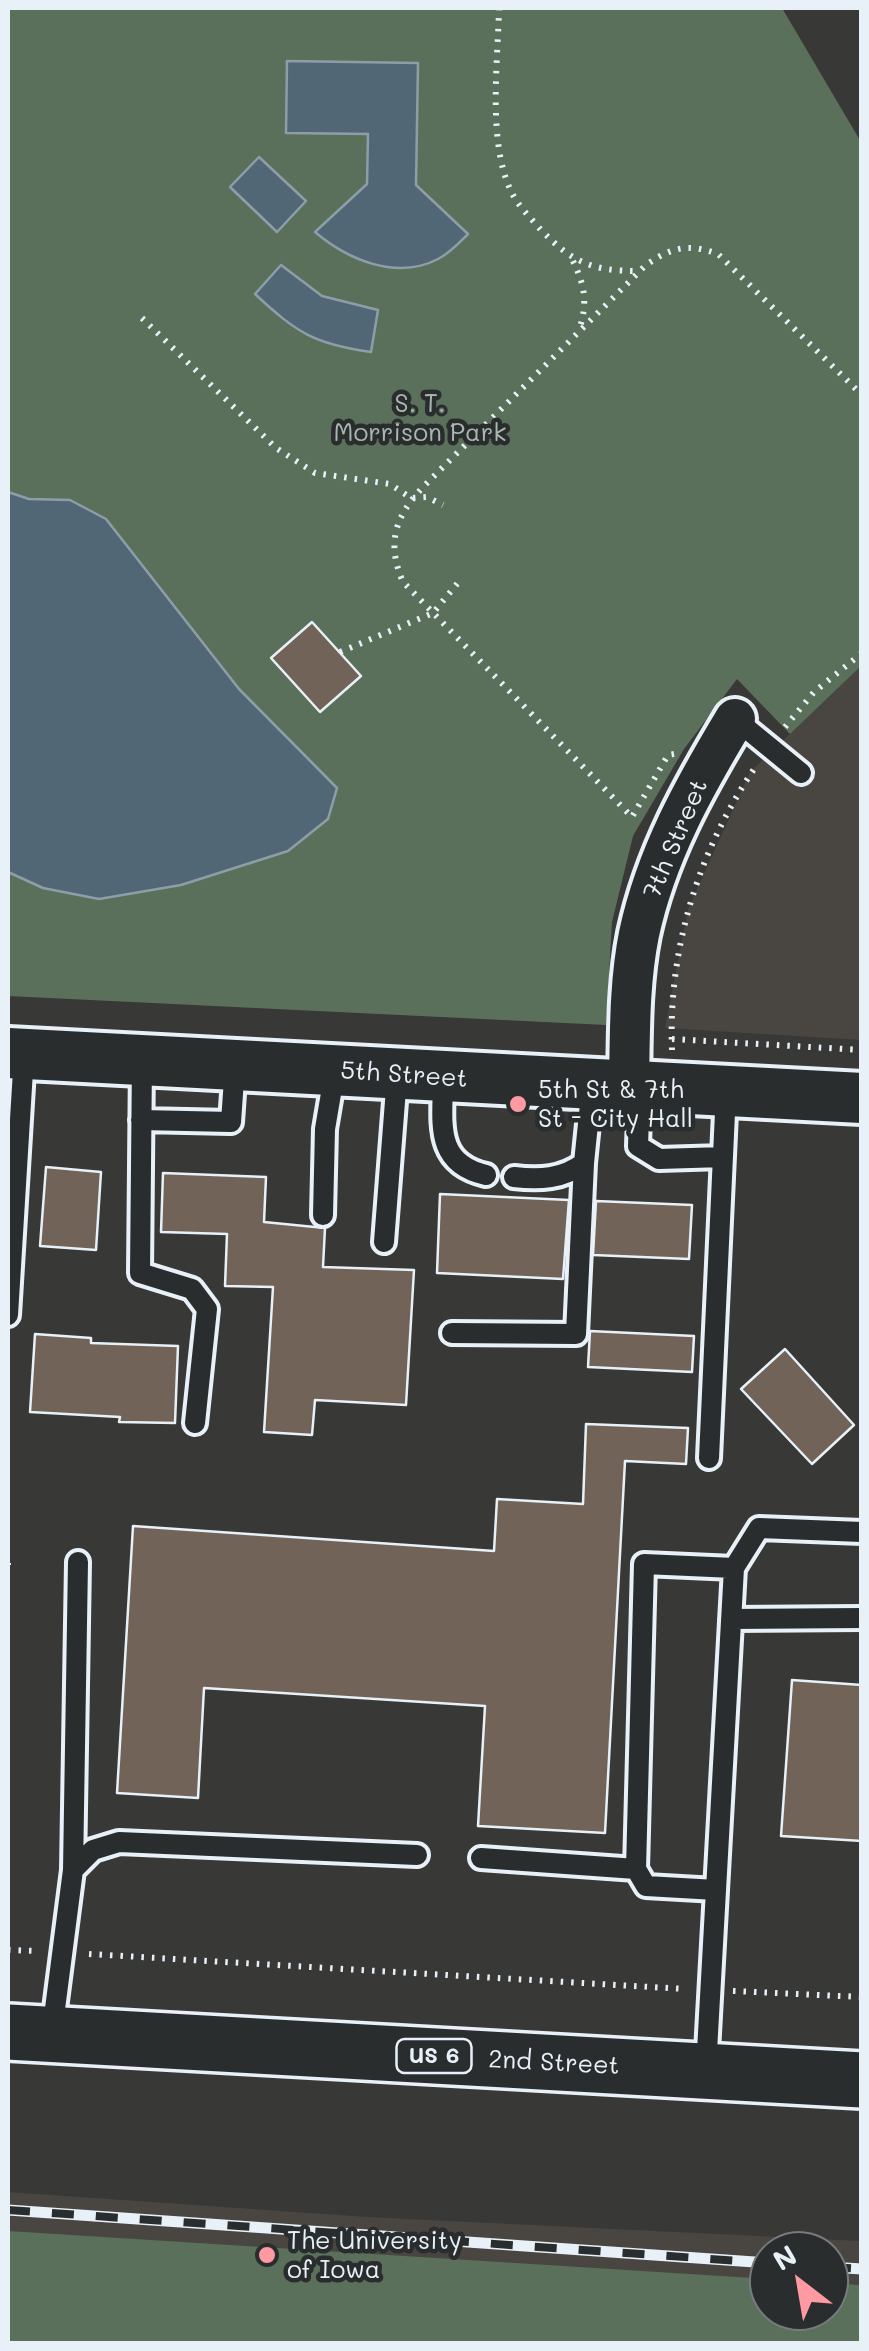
<!DOCTYPE html>
<style>
body{margin:0}
#map{position:relative;width:869px;height:2351px;overflow:hidden;background:#383836;font-family:Mali,sans-serif}
canvas{display:block}
.frame{position:absolute;inset:0;border:10px solid #e8f1f8;pointer-events:none}
.north{position:absolute;left:749px;top:2231px;width:100px;height:100px;box-sizing:border-box;background:#2a2d2e;border:2px solid #767b7f;border-radius:50%;rotate:329deg;font-size:28px;font-weight:700;line-height:40px;text-align:center;color:#e8f1f8}
.north::after{content:'';display:block;margin:auto;width:35px;height:45px;background:#ff9aa2;clip-path:polygon(50% 0,100% 100%,50% 72%,0 100%)}
</style>
<div id="map">
<canvas width="869" height="2351"></canvas>
<div class="frame"></div>
<div class="north">N</div>
</div>
<script>
const g = document.querySelector('canvas').getContext('2d');
g.lineJoin = 'round';
function paint(path, color) { g.fillStyle = color; g.fill(path, 'evenodd'); }
function strokePath(path, color, width, dash) { g.strokeStyle = color; g.lineWidth = width; g.lineCap = dash ? 'butt' : 'round'; g.setLineDash(dash || []); g.stroke(path); }
function write(font, color, halo, rows, align = 'center') {
  g.font = font + ' Mali,sans-serif'; g.lineWidth = 9; g.setLineDash([]); g.textBaseline = 'middle'; g.strokeStyle = halo; g.fillStyle = color; for (const [text, x, y, turn = 0] of rows) {
    g.save(); g.translate(x, y); g.rotate((+turn || 0) * Math.PI / 180); g.textAlign = isNaN(turn) ? turn : align; if (halo) g.strokeText(text, 0, 0); g.fillText(text, 0, 0); g.restore();
  }
}
const built = new Path2D(`
 M 861,666 L 861,1040 L 665,1028 L 688,909 L 750,772 Z
 M 8,2192 L 368,2217 L 861,2241 L 861,2285 L 829,2283 L 829,2251 L 769,2251 L 769,2279 L 744,2278 L 769,2311 L 829,2311 L 861,2343 L 8,2343 Z`);
const green = new Path2D(`
 M 8,8 L 782,8 L 861,142 L 861,666 L 790,734 L 737,679 L 684,749 L 633,836 L 612,922 L 606,1025 L 8,996 Z
 M 8,2231 L 769,2279 L 769,2311 L 829,2311 L 829,2283 L 861,2285 L 861,2343 L 8,2343 Z`);
const water = new Path2D(`
 M 287,61 L 418,63 L 416,185 L 468,234 C 459,243 450,253 438,259 C 396,281 347,259 315,232 L 367,184 L 368,134 L 286,133 Z
 M 259,157 L 306,201 L 277,232 L 230,187 Z
 M 281,265 L 322,296 L 378,310 L 371,352 C 314,344 297,333 255,294 Z
 M 8,492 L 29,499 L 70,500 L 106,519 L 239,689 L 337,788 L 328,819 L 288,851 L 181,885 L 99,899 L 43,888 L 8,872 Z`);
const building = new Path2D(`
 M 312,622 L 361,676 L 320,712 L 271,658 Z
 M 46,1167 L 101,1172 L 96,1250 L 40,1246 Z
 M 163,1173 L 266,1177 L 264,1222 L 325,1228 L 323,1267 L 414,1270 L 406,1405 L 315,1400 L 312,1435 L 264,1432 L 273,1287 L 225,1286 L 227,1234 L 161,1232 Z
 M 440,1194 L 569,1200 L 563,1279 L 437,1273 Z
 M 596,1201 L 692,1205 L 689,1259 L 593,1255 Z
 M 590,1331 L 694,1336 L 692,1372 L 588,1367 Z
 M 35,1334 L 91,1338 L 91,1343 L 178,1346 L 175,1423 L 119,1422 L 120,1417 L 30,1412 Z
 M 785,1349 L 854,1425 L 812,1464 L 741,1389 Z
 M 586,1424 L 688,1428 L 686,1464 L 625,1461 L 605,1833 L 478,1826 L 485,1706 L 204,1688 L 198,1798 L 117,1793 L 133,1526 L 494,1551 L 497,1499 L 583,1504 Z
 M 792,1680 L 862,1685 L 862,1841 L 781,1836 Z`);
const path = new Path2D(`
 M 499,8 C 498,62 487,144 512,193 C 519,207 531,218 541,230 C 572,262 592,271 637,271
 M 573,261 C 585,286 588,303 579,330
 M 142,318 L 276,448 L 315,473 L 390,484 L 411,498 L 427,497 L 443,505
 M 340,652 L 433,613 L 461,579
 M 785,727 L 814,692 L 862,653
 M 674,754 L 668,755 L 632,817 L 403,582 C 386,543 395,516 424,486 L 646,265 C 672,247 688,243 718,254 L 862,395
 M 672,1039 L 862,1050
 M 672,1050 C 668,950 698,852 754,769
 M 8,1563 L 8,1565
 M 8,1950 L 37,1951
 M 89,1954 L 685,1989
 M 733,1991 L 862,1997`);
const service = new Path2D(`
 M 735,719 L 801,773
 M 142,1060 L 140,1273 L 192,1289 L 207,1309 L 195,1423
 M 443,1078 C 443,1121 433,1163 486,1175
 M 640,1087 L 638,1146 L 659,1159 L 723,1157
 M 141,1120 L 231,1122 L 235,1065
 M 514,1177 C 539,1180 563,1179 584,1163 L 592,1085
 M 323,1215 L 325,1129 L 335,1070
 M 384,1242 L 397,1076
 M 8,1315 L 24,1054
 M 452,1333 L 576,1334 L 584,1163
 M 709,1458 L 726,1091
 M 734,1568 L 759,1528 L 862,1532
 M 731,1619 L 862,1618
 M 481,1858 L 636,1869 L 644,1564 L 734,1568 L 706,2069
 M 636,1869 L 646,1886 L 716,1890
 M 73,1870 L 78,1562
 M 52,2032 L 73,1870 L 93,1850 L 119,1842 L 417,1855`);
const minor = new Path2D(`
 M 629,1086 C 630,1035 629,984 639,934 C 656,855 694,787 735,719`);
const tertiary = new Path2D(`
 M 8,1053 L 862,1098`);
const primary = new Path2D(`
 M 8,2032 L 862,2080`);
const rail = new Path2D(`
 M 8,2210 L 769,2263
 M 829,2267 L 862,2269`);
const markers = [
 [518,1104,10,"#ff9aa2"],
 [267,2255,10,"#ff9aa2"]
];
const shields = [
 [434,2056,75]
];
const shieldNames = [
 ["US 6",434,2056]
];
const parkNames = [
 ["S. T.",420,404],
 ["Morrison Park",420,433]
];
const streetNames = [
 ["7th Street",676,839,-67],
 ["5th Street",404,1075,4],
 ["2nd Street",554,2063,3]
];
const poiNames = [
 ["5th St & 7th",538,1090],
 ["St - City Hall",538,1119],
 ["The University",287,2241],
 ["of Iowa",287,2270]
];
paint(built, '#494540');
paint(green, '#5b705b');
paint(water, '#516775');
strokePath(water, '#8d9ea9', 2.5);
paint(building, '#716357');
strokePath(building, '#e8f1f8', 2.5);
strokePath(service, '#e8f1f8', 28);
strokePath(minor, '#e8f1f8', 48);
strokePath(tertiary, '#e8f1f8', 58);
strokePath(primary, '#e8f1f8', 62);
strokePath(path, '#e8f1f8', 6, [2.5, 8]);
strokePath(service, '#2a2d2e', 20);
strokePath(minor, '#2a2d2e', 40);
strokePath(tertiary, '#2a2d2e', 50);
strokePath(primary, '#2a2d2e', 55);
strokePath(rail, '#e8f1f8', 11);
strokePath(rail, '#2a2d2e', 8, [22]);
for (const [x, y, r, color] of markers) { const dot = new Path2D(); dot.arc(x, y, r, 0, 2 * Math.PI); g.fillStyle = color; g.fill(dot); strokePath(dot, '#2a2d2e', 4); }
for (const [x, y, w] of shields) { const box = new Path2D(); box.roundRect(x - w / 2, y - 17, w, 34, 8); g.fillStyle = '#2a2d2e'; g.fill(box); strokePath(box, '#e8f1f8', 2.5); }
write('bold 22px', '#e8f1f8', null, shieldNames);
write('25px', '#a9b7b1', '#2a2d2e', parkNames);
write('25px', '#e8f1f8', '#2a2d2e', streetNames);
write('25px', '#e8f1f8', '#2a2d2e', poiNames, 'left');
</script>
